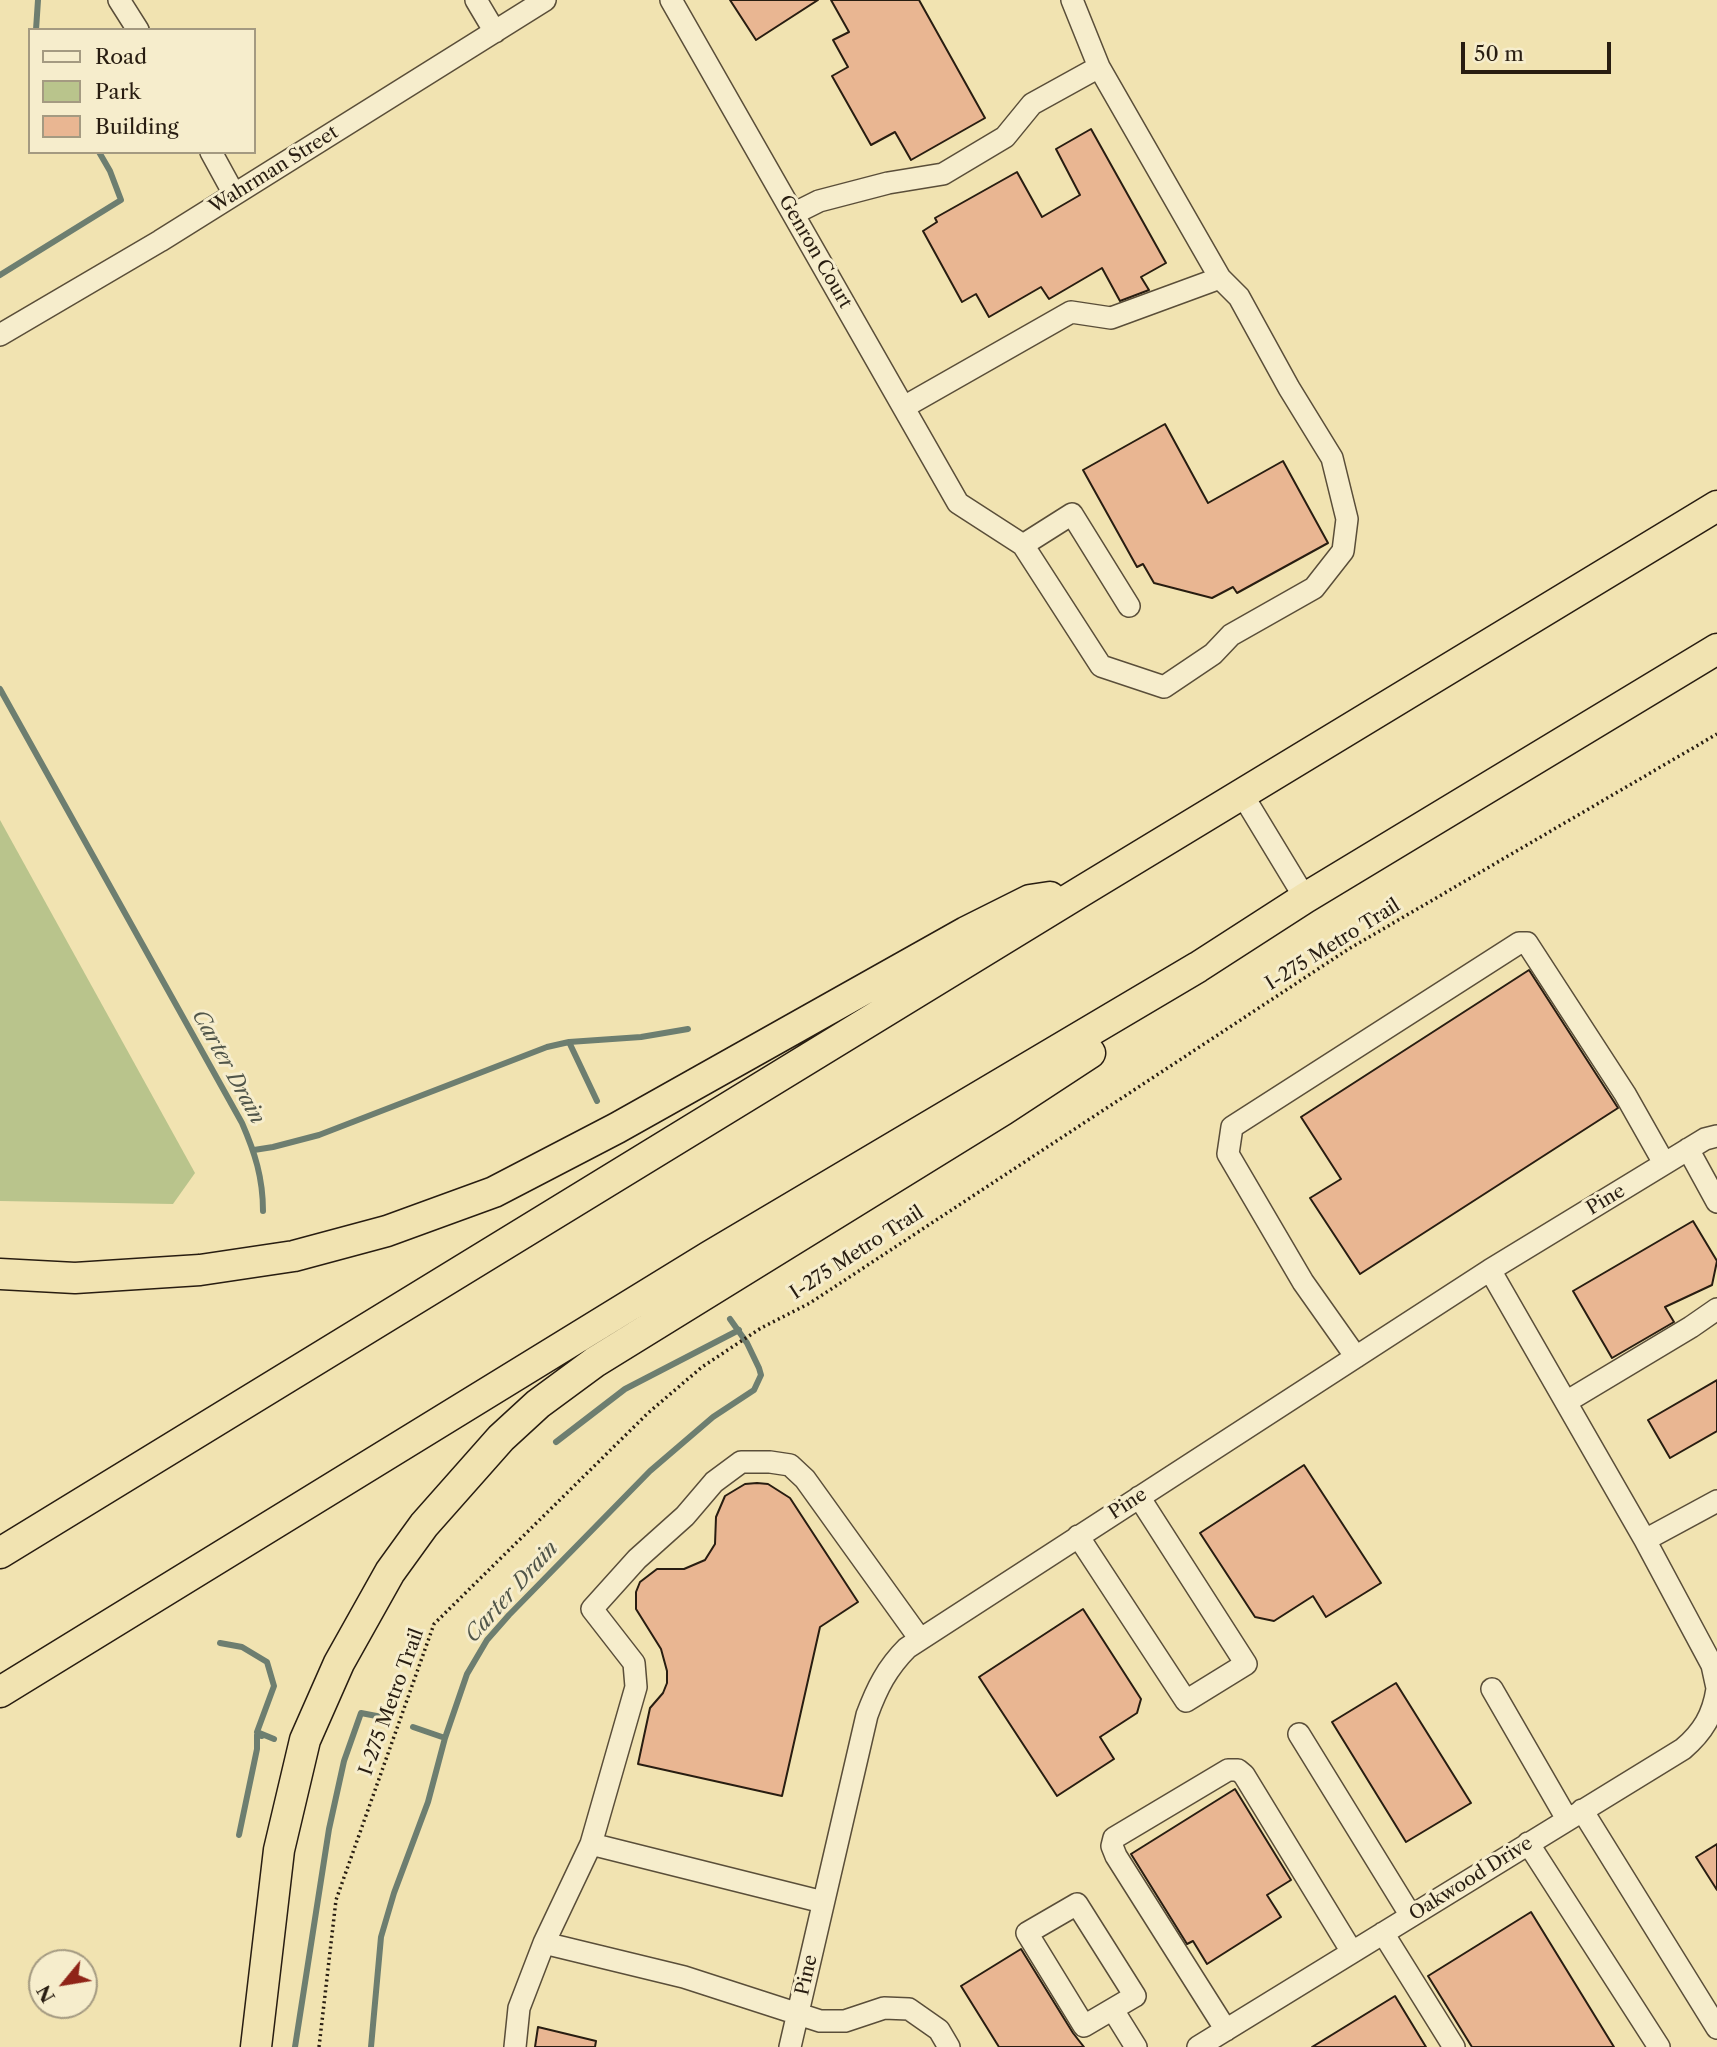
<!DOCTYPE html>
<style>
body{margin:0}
#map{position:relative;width:1717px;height:2047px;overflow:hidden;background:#f1e3b1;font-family:"Libre Caslon Text",serif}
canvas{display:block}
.legend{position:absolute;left:28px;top:28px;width:228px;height:126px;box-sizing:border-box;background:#f6edcc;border:2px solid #a49a81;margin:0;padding:9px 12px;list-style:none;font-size:21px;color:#281d11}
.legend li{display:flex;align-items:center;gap:14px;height:35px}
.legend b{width:35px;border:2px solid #a49a81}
.north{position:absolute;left:28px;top:1949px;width:70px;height:70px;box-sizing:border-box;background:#f6edcc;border:2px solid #a49a81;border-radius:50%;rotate:240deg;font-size:19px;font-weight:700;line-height:28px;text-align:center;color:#281d11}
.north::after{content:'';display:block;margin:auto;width:24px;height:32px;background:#8f2418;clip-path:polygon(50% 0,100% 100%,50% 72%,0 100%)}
.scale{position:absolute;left:1461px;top:42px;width:150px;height:32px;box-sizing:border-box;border:4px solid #281d11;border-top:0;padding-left:9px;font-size:21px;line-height:24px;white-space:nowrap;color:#281d11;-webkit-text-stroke:5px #f6edcc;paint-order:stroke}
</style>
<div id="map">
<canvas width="1717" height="2047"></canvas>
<ul class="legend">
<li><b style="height:9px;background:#f6edcc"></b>Road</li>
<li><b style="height:19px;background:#b9c48c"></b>Park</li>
<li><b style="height:19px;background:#e9b692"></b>Building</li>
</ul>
<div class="north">N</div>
<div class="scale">50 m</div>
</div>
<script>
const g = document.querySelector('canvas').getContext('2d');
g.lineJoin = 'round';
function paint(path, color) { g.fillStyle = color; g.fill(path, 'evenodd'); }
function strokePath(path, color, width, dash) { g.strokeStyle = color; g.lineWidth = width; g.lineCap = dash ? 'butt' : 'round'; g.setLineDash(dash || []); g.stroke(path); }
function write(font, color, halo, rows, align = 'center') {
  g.font = font + ' "Libre Caslon Text",serif'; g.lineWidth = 6; g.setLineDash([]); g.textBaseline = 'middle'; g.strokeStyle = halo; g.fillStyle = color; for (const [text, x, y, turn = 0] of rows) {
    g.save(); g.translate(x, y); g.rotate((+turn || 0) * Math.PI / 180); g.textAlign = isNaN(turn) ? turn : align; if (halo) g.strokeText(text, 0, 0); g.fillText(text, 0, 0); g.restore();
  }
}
const green = new Path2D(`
 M 0,820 L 195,1173 L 173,1204 L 0,1201 Z`);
const stream = new Path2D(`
 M 36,30 L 38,0
 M 0,275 L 121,200 L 110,171 L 99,152
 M 0,689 L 242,1123 C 255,1153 263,1178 263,1211
 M 569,1042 L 597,1101
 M 254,1150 L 273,1147 L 319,1135 L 547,1047 L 569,1042 L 641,1037 L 688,1029
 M 556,1442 L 625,1389 L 739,1330
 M 220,1643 L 242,1647 L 267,1662 L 274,1686 L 257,1732 L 274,1739
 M 413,1727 L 445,1738
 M 239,1835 L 257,1749 L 257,1735 L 262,1736
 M 295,2047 L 329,1829 L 344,1761 L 361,1713 L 387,1718
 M 371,2047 L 381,1937 L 394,1893 L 428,1802 L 445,1738 L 467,1674 L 487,1640 L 509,1615 L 650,1471 L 713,1417 L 754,1390 L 761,1375 L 759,1368 L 747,1343 L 730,1319`);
const building = new Path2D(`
 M 730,0 L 818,0 L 756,40 Z
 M 831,0 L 919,0 L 985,118 L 911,160 L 895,132 L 871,145 L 832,76 L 848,67 L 833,40 L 849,32 Z
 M 1091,129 L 1166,263 L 1141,277 L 1149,290 L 1120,301 L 1102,268 L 1049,299 L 1041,287 L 989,317 L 976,294 L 962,302 L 923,231 L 937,222 L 935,218 L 1017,172 L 1042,217 L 1080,195 L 1056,149 Z
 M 1165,424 L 1208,503 L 1283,461 L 1328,543 L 1237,593 L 1233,587 L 1212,598 L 1154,583 L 1143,564 L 1137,567 L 1083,470 Z
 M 1529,970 L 1618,1108 L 1360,1274 L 1310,1198 L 1341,1179 L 1301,1117 Z
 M 1693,1221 L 1717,1261 L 1712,1285 L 1665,1307 L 1674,1322 L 1612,1358 L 1573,1291 Z
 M 1717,1380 L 1717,1431 L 1670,1458 L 1648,1420 Z
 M 1304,1465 L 1381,1583 L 1326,1617 L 1313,1596 L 1274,1621 L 1255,1617 L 1200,1533 Z
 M 757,1483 L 768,1484 L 790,1498 L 858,1602 L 820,1627 L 782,1796 L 638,1764 L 650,1708 L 663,1693 L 667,1683 L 667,1671 L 661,1649 L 636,1609 L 636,1592 L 640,1582 L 657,1569 L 684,1569 L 705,1560 L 715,1544 L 716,1517 L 725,1496 L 745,1484 Z
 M 1083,1609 L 1141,1699 L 1137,1713 L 1100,1737 L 1114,1759 L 1057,1796 L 979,1677 Z
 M 1396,1683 L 1471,1803 L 1406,1842 L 1332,1722 Z
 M 1235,1789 L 1291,1880 L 1267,1895 L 1281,1917 L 1207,1964 L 1193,1941 L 1187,1944 L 1131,1854 Z
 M 1717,1844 L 1717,1890 L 1696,1857 Z
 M 1531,1912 L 1614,2047 L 1472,2047 L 1428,1976 Z
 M 1021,1949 L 1073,2033 L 1084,2047 L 999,2047 L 961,1986 Z
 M 1395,1996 L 1426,2047 L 1312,2047 Z
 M 538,2027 L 596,2041 L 595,2047 L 535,2047 Z`);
const path = new Path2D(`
 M 319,2047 L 336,1900 L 434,1624 L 648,1413 L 702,1367 L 761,1328 L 810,1303 L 1347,950 L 1717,734`);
const minor = new Path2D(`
 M 119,0 L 138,30
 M 476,0 L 495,32
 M 671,0 L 958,503 L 1023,545 L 1101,666 L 1164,687 L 1213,654 L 1231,635 L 1314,588 L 1343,551 L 1347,519 L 1332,458 L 1289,388 L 1239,297 L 1220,278 L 1111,318 L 1071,312 L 904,407
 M 1072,0 L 1099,67
 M 211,152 L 234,194
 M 793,214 L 819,201 L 888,183 L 943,174 L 1005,137 L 1032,104 L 1099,67 L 1220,278
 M 0,335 L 160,241 L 545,0
 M 1023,545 L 1072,514 L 1129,606
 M 1242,794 L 1305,898
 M 1688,1149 L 1717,1202
 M 1490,1270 L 1645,1540 L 1712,1665 L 1717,1688
 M 1356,1357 L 1303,1282 L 1228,1154 L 1232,1127 L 1519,943 L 1527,943 L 1625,1094 L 1664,1163
 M 1566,1402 L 1691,1327 L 1717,1309
 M 1078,1536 L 1186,1701 L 1246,1664 L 1139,1497
 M 1645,1540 L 1717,1501
 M 1492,1689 L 1567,1819
 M 1299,1734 L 1411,1916
 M 1582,1810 L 1717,2028
 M 1528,1843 L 1659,2047
 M 823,1902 L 591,1844 L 636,1687 L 634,1663 L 592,1609 L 637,1559 L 685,1516 L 714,1482 L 741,1462 L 770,1462 L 790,1465 L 805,1479 L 920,1639
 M 1077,1904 L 1135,1996 L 1084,2026 L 1027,1933 Z
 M 1383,1933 L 1454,2047
 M 544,1943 L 591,1844
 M 1113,2010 L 1136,2047
 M 1226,2030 L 1116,1856 L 1112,1846 L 1114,1838 L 1228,1770 L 1238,1770 L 1244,1775 L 1352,1952
 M 515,2047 L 519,2008 L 544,1943 L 684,1977 L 820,2021 L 845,2021 L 884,2008 L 909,2009 L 939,2030 L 949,2047
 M 790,2047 L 867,1715 C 877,1688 887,1668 907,1648 L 1490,1270 L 1705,1139 L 1717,1136
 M 1198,2047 L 1683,1749 C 1703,1732 1713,1715 1717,1689`);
const highway = new Path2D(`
 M 0,1274 L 75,1278 L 200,1270 L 294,1256 L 387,1231 L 494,1192 L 617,1128 L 966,932 L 1030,900 L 1050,897
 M 0,1553 L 1082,891 L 1717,506
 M 0,1692 L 710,1256 L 1198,967 L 1305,898 L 1717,649
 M 256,2047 L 279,1850 L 305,1740 L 339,1663 L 390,1572 L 424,1525 L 501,1438 L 538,1404 L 595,1362 L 1003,1110 L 1090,1053`);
const streetNames = [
 ["Wahrman Street",274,170,-32],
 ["Genron Court",815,252,60],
 ["I-275 Metro Trail",1333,945,-32],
 ["Pine",1606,1200,-31],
 ["I-275 Metro Trail",857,1253,-33],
 ["Pine",1128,1504,-33],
 ["I-275 Metro Trail",392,1702,-70],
 ["Oakwood Drive",1471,1879,-32],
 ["Pine",807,1975,-77]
];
const waterNames = [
 ["Carter Drain",228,1067,61],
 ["Carter Drain",512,1592,-48]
];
paint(green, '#b9c48c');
strokePath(stream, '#6d7e70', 6);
paint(building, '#e9b692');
strokePath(building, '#281d11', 2);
strokePath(minor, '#5a4e39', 24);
strokePath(highway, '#281d11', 33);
strokePath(path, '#281d11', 3.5, [2, 3.5]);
strokePath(minor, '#f6edcc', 21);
strokePath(highway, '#f1e3b1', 30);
write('19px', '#281d11', '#f6edcc', streetNames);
write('italic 21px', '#505549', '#f6edcc', waterNames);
</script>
